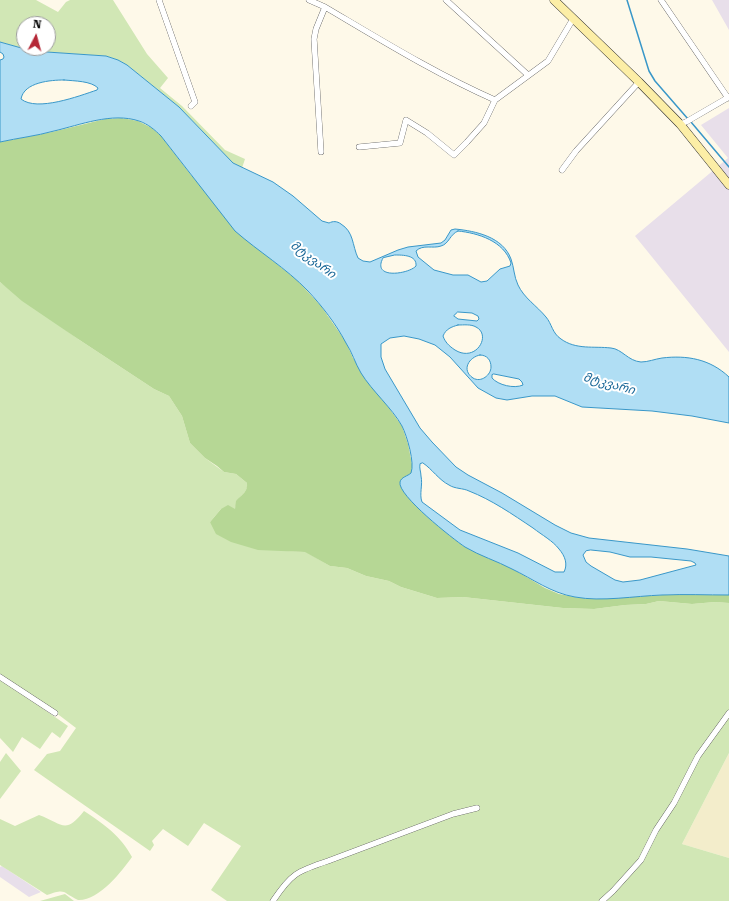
<!DOCTYPE html>
<meta charset="utf-8">
<style>
body{margin:0}
#map{position:relative;width:729px;height:901px;overflow:hidden;background:#fef9e9;font-family:"Roboto Serif",serif}
canvas{display:block}
.north{position:absolute;left:16px;top:16px;width:40px;height:40px;box-sizing:border-box;background:#fff;border:1px solid #9d9d9d;border-radius:50%;rotate:6deg;font-size:11px;font-weight:700;line-height:16px;text-align:center;color:#0b0b0b}
.north::after{content:'';display:block;margin:auto;width:14px;height:18px;background:#b52837;clip-path:polygon(50% 0,100% 100%,50% 72%,0 100%)}
</style>
<div id="map">
<canvas width="729" height="901"></canvas>
<div class="north">N</div>
</div>
<script>
const g = document.querySelector('canvas').getContext('2d');
g.lineJoin = 'round';
function paint(path, color) { g.fillStyle = color; g.fill(path, 'evenodd'); }
function strokePath(path, color, width, dash) { g.strokeStyle = color; g.lineWidth = width; g.lineCap = dash ? 'butt' : 'round'; g.setLineDash(dash || []); g.stroke(path); }
function write(font, color, halo, rows, align = 'center') {
  g.font = font + ' "Roboto Serif","Noto Sans Georgian",serif'; g.lineWidth = 4; g.setLineDash([]); g.textBaseline = 'middle'; g.strokeStyle = halo; g.fillStyle = color; for (const [text, x, y, turn = 0] of rows) {
    g.save(); g.translate(x, y); g.rotate((+turn || 0) * Math.PI / 180); g.textAlign = isNaN(turn) ? turn : align; if (halo) g.strokeText(text, 0, 0); g.fillText(text, 0, 0); g.restore();
  }
}
const industrial = new Path2D(`
 M 712,0 L 729,0 L 729,30 Z
 M 729,108 L 729,352 L 635,236 L 728,158 L 701,125 Z
 M 2,866 L 41,892 L 29,897 L 0,877 L 0,867 Z`);
const farmland = new Path2D(`
 M 729,753 L 729,858 L 682,844 Z`);
const green = new Path2D(`
 M 0,0 L 36,0 L 58,12 L 66,2 L 70,0 L 113,0 L 147,54 L 168,78 L 160,88 L 182,106 L 225,150 L 245,159 L 242,168 L 233,163 L 226,156 L 179,107 L 127,65 L 118,60 L 106,56 L 32,51 L 0,42 ZM 24,24 L 48,24 L 48,48 L 24,48 Z
 M 0,282 L 78,339 L 154,389 L 169,396 L 182,416 L 190,443 L 205,458 L 224,472 L 236,474 L 247,483 C 248,491 245,491 240,497 C 237,500 236,506 235,510 L 221,509 L 210,522 L 287,551 L 306,552 L 330,566 L 347,568 L 366,576 L 389,581 L 401,587 L 437,598 L 463,597 L 563,608 L 594,609 L 625,605 L 646,604 L 659,601 L 692,604 L 715,602 L 729,603 L 729,753 L 682,844 L 729,858 L 729,901 L 227,901 L 211,890 L 241,846 L 204,823 L 188,846 L 163,829 L 152,841 L 154,845 L 150,851 L 34,770 L 47,754 L 60,751 L 76,728 L 55,712 L 0,675 Z
 M 0,679 L 68,726 L 60,738 L 52,732 L 40,749 L 22,737 L 13,752 L 0,738 Z
 M 6,753 L 21,771 L 0,799 L 0,762 Z
 M 84,811 C 105,825 120,835 132,857 C 122,871 99,901 78,900 C 62,892 66,888 47,895 L 0,865 L 0,819 L 15,826 L 39,815 C 63,824 65,835 84,811 Z
 M 65,894 L 74,901 L 40,901 Z`);
const forest = new Path2D(`
 M 122,118 L 138,121 L 152,128 L 161,136 L 191,175 L 267,256 L 297,280 L 321,306 L 346,342 L 353,358 L 402,426 L 408,444 L 413,469 L 412,473 L 400,483 L 466,547 L 513,569 L 545,588 L 559,594 L 575,597 L 593,599 L 663,595 L 729,595 L 729,603 L 715,602 L 692,604 L 659,601 L 646,604 L 625,605 L 594,609 L 563,608 L 463,597 L 437,598 L 401,587 L 389,581 L 366,576 L 347,568 L 330,566 L 305,552 L 258,550 L 231,542 L 216,534 L 210,522 L 221,509 L 228,505 L 235,509 L 236,501 C 242,494 248,492 247,483 L 236,474 L 224,472 L 217,466 L 205,458 L 190,443 L 182,416 L 169,396 L 154,389 L 78,339 L 22,301 L 0,282 L 0,142 L 52,132 L 105,119 Z`);
const water = new Path2D(`
 M 0,42 L 32,51 L 106,56 L 118,60 L 127,65 L 179,107 L 233,163 L 273,182 L 293,196 L 322,221 L 329,223 C 333,221 337,221 341,224 C 354,232 352,245 358,258 L 363,261 L 370,262 L 398,250 L 408,247 L 441,243 L 445,240 L 451,230 L 455,229 C 476,231 503,237 511,259 C 514,267 514,277 518,285 C 524,298 537,306 546,317 C 552,324 552,333 561,339 C 576,350 594,346 611,348 C 622,349 628,361 641,362 C 648,362 655,359 662,358 C 687,355 710,359 729,377 L 729,423 L 692,416 L 652,411 L 582,407 L 555,396 L 532,396 L 507,400 L 496,398 L 478,388 L 450,357 L 435,345 L 419,339 L 404,336 L 390,338 L 381,344 L 381,357 L 385,369 L 420,428 L 432,442 L 456,467 L 468,475 L 502,493 L 555,525 L 571,533 L 589,538 L 687,549 L 729,556 L 729,595 C 707,595 685,594 662,595 C 634,596 602,602 575,597 C 551,593 533,579 512,569 C 497,561 480,556 465,547 C 453,539 397,495 400,482 C 401,477 408,476 411,473 C 415,463 407,436 402,426 C 392,408 372,391 361,373 C 355,363 352,352 346,343 C 336,324 322,306 308,291 C 286,268 259,252 235,231 L 161,136 C 155,130 148,124 139,121 C 112,112 80,125 54,131 C 36,136 18,138 0,142 L 0,60 L 3,59 L 4,57 L 3,54 L 0,52 ZM 64,80 C 75,81 91,81 98,88 L 97,90 C 79,96 37,112 21,99 C 24,82 51,80 64,80 ZM 458,231 C 478,233 504,241 511,263 L 510,266 L 500,269 L 487,281 L 481,282 L 468,275 L 453,275 L 434,270 L 418,257 L 416,251 C 423,244 433,249 441,246 C 449,244 450,234 458,231 ZM 395,255 C 403,255 417,255 416,266 C 409,274 371,280 383,258 ZM 458,312 L 472,313 L 478,316 L 479,319 L 477,321 L 458,319 L 454,316 ZM 458,325 C 464,325 471,324 476,327 C 492,335 476,363 455,350 C 449,346 445,342 443,336 C 446,329 451,327 458,325 ZM 480,355 C 487,355 491,360 491,367 C 491,375 481,383 473,378 C 461,370 469,357 480,355 ZM 494,374 L 519,379 L 522,382 L 523,385 C 514,389 498,385 492,378 L 492,375 ZM 423,463 C 432,469 439,480 449,485 C 455,489 463,488 469,491 C 492,500 512,514 533,528 C 542,535 553,541 559,549 C 565,556 568,564 564,572 L 555,572 L 518,553 L 460,530 L 422,502 C 419,494 423,485 421,476 C 421,472 419,468 420,464 ZM 591,550 L 610,552 L 630,557 L 651,557 L 691,561 L 695,563 L 696,565 L 640,580 L 623,582 L 615,580 L 591,566 L 586,562 L 583,555 L 586,551 Z`);
const stream = new Path2D(`
 M 627,0 L 649,71 L 655,81 L 688,119
 M 691,122 L 729,167`);
const street = new Path2D(`
 M 159,0 L 195,102 L 191,106
 M 309,0 L 325,7 C 381,40 436,74 495,100
 M 446,0 L 528,75
 M 661,0 L 728,98
 M 680,124 L 686,122 L 729,97
 M 359,147 L 400,143 L 406,120 L 427,133 L 454,155 L 467,142 L 484,123 L 495,100 L 548,61 L 573,19
 M 321,152 L 314,39 L 316,29 L 325,7
 M 562,170 L 576,151 L 639,82
 M 0,677 L 55,713
 M 273,901 C 291,874 297,871 328,861 L 453,814 L 477,808
 M 602,901 L 613,891 L 641,860 L 656,830 L 674,803 L 698,756 L 729,713`);
const secondary = new Path2D(`
 M 554,0 L 639,82 L 680,124 L 729,185`);
const waterNames = [
 ["მტკვარი",313,260,37],
 ["მტკვარი",609,384,15]
];
paint(industrial, '#e8dfea');
paint(farmland, '#f3edcb');
paint(green, '#d1e7b5');
paint(forest, '#b6d795');
paint(water, '#b0def4');
strokePath(water, '#3997c8', 1);
strokePath(stream, '#3997c8', 1.5);
strokePath(street, '#3e3e3e', 6);
strokePath(secondary, '#2d2d2d', 9);
strokePath(street, '#fff', 5.5);
strokePath(secondary, '#fceea6', 8);
write('italic 12px', '#196797', '#fff', waterNames);
</script>
